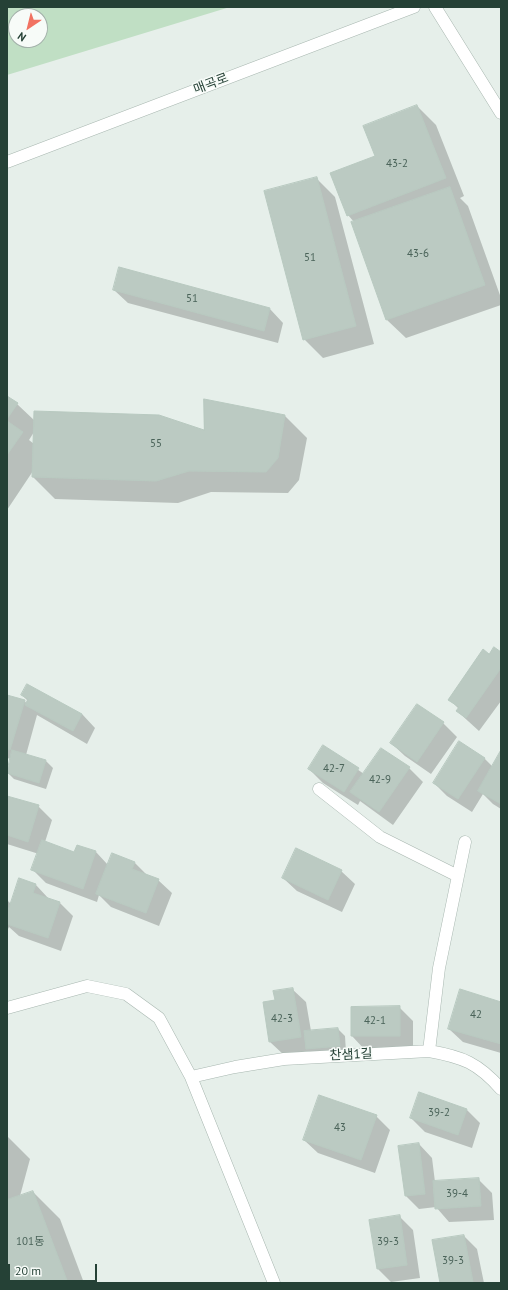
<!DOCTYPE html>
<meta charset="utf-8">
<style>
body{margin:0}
#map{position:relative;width:508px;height:1290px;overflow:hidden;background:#e6efea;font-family:"PT Sans",sans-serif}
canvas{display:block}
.frame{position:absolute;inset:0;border:8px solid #254136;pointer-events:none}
.north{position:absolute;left:8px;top:8px;width:40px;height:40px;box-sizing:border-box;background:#f7fbf8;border:1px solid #a3b1aa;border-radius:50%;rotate:215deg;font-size:11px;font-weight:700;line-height:16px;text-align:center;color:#254136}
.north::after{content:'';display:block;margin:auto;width:14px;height:18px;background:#f17262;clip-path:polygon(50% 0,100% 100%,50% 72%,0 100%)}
.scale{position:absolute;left:8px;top:1264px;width:89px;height:18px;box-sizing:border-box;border:2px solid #254136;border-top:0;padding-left:5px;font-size:12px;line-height:14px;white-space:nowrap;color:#254136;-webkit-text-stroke:3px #f7fbf8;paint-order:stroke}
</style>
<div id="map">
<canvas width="508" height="1290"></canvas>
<div class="frame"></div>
<div class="north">N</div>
<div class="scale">20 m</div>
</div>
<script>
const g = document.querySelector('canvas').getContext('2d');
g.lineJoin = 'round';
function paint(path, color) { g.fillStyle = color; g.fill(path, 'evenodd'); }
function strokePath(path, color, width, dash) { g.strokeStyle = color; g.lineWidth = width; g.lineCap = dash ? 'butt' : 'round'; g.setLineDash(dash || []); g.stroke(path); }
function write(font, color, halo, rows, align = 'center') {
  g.font = font + ' "PT Sans","Noto Sans KR",sans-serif'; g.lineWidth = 3; g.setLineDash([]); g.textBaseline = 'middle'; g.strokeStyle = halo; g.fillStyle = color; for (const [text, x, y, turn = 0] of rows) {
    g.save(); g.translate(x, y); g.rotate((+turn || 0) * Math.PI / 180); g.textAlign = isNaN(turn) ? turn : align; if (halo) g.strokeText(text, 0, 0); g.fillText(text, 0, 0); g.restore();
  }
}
const green = new Path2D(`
 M 7,7 L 230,7 L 7,75 ZM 16,16 L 40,16 L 40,40 L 16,40 Z`);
const shadow = new Path2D(`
 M 417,106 L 436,125 L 464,196 L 460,198 L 468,206 L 501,298 L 501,305 L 406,338 L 387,320 L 352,222 L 354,222 L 348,215 L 377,156 Z
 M 316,178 L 335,197 L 374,344 L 323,358 L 304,339 Z
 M 120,269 L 270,309 L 283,323 L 278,343 L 128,303 L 114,290 Z
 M 7,397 L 17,404 L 35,421 L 205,431 L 285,416 L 307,438 L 299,480 L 288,493 L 211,492 L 178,503 L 55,499 L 33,477 L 33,471 L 7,510 ZM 34,432 L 34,444 L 29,440 Z
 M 501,653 L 501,701 L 479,731 L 457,711 L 459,709 L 449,699 L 489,656 Z
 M 22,695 L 82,714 L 95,728 L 87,744 L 37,715 L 26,755 L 46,761 L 53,768 L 46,789 L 14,779 L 7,772 L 11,759 L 7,758 L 7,696 L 24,700 L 27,704 L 28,701 Z
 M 417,705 L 443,723 L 457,737 L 431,774 L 405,756 L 391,743 Z
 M 324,746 L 364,774 L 381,749 L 409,768 L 423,782 L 393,825 L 360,801 L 358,805 L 323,783 L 309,769 Z
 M 501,752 L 501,809 L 493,804 L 483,794 L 472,812 L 447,796 L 434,783 L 484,758 L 493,767 Z
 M 7,797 L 38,806 L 52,820 L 45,842 L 75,853 L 78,846 L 96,852 L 108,865 L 112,855 L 135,863 L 148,876 L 158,880 L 172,893 L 159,926 L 111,907 L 99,895 L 97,902 L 46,883 L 33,870 L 39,854 L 7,844 Z
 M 341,871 L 355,884 L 342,912 L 297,891 L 283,878 Z
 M 36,885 L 49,899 L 59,902 L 73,916 L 61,951 L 19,936 L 9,927 L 7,931 L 7,900 L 11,904 Z
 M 292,989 L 306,1002 L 311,1031 L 338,1029 L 345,1036 L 346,1052 L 314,1055 L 309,1051 L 284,1055 L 270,1042 L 276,1001 Z
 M 501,1003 L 501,1053 L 463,1042 L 449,1029 Z
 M 399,1007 L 413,1021 L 413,1049 L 365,1050 L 352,1036 Z
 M 467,1110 L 480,1123 L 472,1148 L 425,1132 L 411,1118 Z
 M 376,1116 L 390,1130 L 375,1173 L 318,1153 L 304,1140 Z
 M 7,1136 L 30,1159 L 20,1196 L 33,1192 L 60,1219 L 84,1283 L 7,1283 Z
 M 419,1144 L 432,1158 L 435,1182 L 478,1179 L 492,1193 L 494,1220 L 449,1222 L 436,1207 L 419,1209 L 406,1196 Z
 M 399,1216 L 413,1230 L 420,1278 L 391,1282 L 378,1269 Z
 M 464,1236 L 477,1249 L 484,1283 L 441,1283 L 433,1241 Z`);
const building = new Path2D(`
 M 417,105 L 446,178 L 347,216 L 330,173 L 375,156 L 363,126 Z
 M 317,177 L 356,326 L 303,340 L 264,191 Z
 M 450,187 L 485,285 L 386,320 L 351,222 Z
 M 119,267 L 270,308 L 264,331 L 113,290 Z
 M 7,396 L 18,403 L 7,419 Z
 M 204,399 L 285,415 L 278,458 L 266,472 L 189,471 L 156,481 L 32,477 L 34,411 L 159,415 L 204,430 Z
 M 7,421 L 23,432 L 7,455 Z
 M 494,647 L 501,652 L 501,668 L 466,718 L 456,711 L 459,707 L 448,700 L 483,649 L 489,654 Z
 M 27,684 L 82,714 L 73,731 L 25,705 L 28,699 L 21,695 Z
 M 7,695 L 25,700 L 10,750 L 7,749 Z
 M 417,704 L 444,722 L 417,762 L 390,743 Z
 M 459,741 L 485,758 L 458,799 L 433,783 Z
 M 323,745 L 359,768 L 344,792 L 308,769 Z
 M 381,748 L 410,767 L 379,812 L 350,792 Z
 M 12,750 L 46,760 L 39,783 L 7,773 Z
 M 501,750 L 501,804 L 478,791 Z
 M 7,796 L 39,805 L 28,842 L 7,835 Z
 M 42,840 L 74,852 L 77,845 L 96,851 L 83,889 L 31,870 Z
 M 296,848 L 342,870 L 328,900 L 282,878 Z
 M 112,853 L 135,862 L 132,869 L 159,879 L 146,913 L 96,894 Z
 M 19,878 L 36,884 L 33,893 L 60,902 L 48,938 L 7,924 L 7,914 Z
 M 293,988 L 301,1037 L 269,1042 L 263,1002 L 275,1000 L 273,991 Z
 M 460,989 L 501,1002 L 501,1044 L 448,1029 Z
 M 400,1006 L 400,1036 L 351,1036 L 351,1007 Z
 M 338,1028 L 340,1046 L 306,1049 L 304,1031 Z
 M 419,1092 L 467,1109 L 458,1135 L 410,1118 Z
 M 319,1095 L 377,1115 L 361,1160 L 303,1140 Z
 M 419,1143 L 425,1194 L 405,1196 L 398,1146 Z
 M 479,1178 L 481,1206 L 435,1209 L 433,1181 Z
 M 33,1191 L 68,1283 L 7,1283 L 7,1200 Z
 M 400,1215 L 407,1265 L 377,1269 L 369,1220 Z
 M 464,1235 L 473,1282 L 440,1283 L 432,1240 Z`);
const minor = new Path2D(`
 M 435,7 L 501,113
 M 7,162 L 414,7
 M 319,789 L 380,837 L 458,876
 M 7,1008 L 87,986 L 126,994 L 159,1018 L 191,1077 L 274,1283
 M 429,1051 L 439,968 L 465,842
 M 191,1077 L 235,1067 L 284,1059 L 429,1051 C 463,1057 478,1063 501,1089`);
const numberNames = [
 ["43-2",397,164],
 ["43-6",418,254],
 ["51",310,258],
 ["51",192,299],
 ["55",156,444],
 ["42-7",334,769],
 ["42-9",380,780],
 ["42",476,1015],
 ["42-3",282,1019],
 ["42-1",375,1021],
 ["39-2",439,1113],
 ["43",340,1128],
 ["39-4",457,1194],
 ["101동",30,1242],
 ["39-3",388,1242],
 ["39-3",453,1261]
];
const streetNames = [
 ["매곡로",211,84,-21],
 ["찬샘1길",351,1055,-3]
];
paint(green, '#c0dfc4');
paint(shadow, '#0003');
paint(building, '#bbcac2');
strokePath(building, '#b8c9c0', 1);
strokePath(minor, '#a8b7b0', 13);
strokePath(minor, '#fff', 12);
write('11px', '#4a6359', null, numberNames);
write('13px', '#254136', '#f7fbf8', streetNames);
</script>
